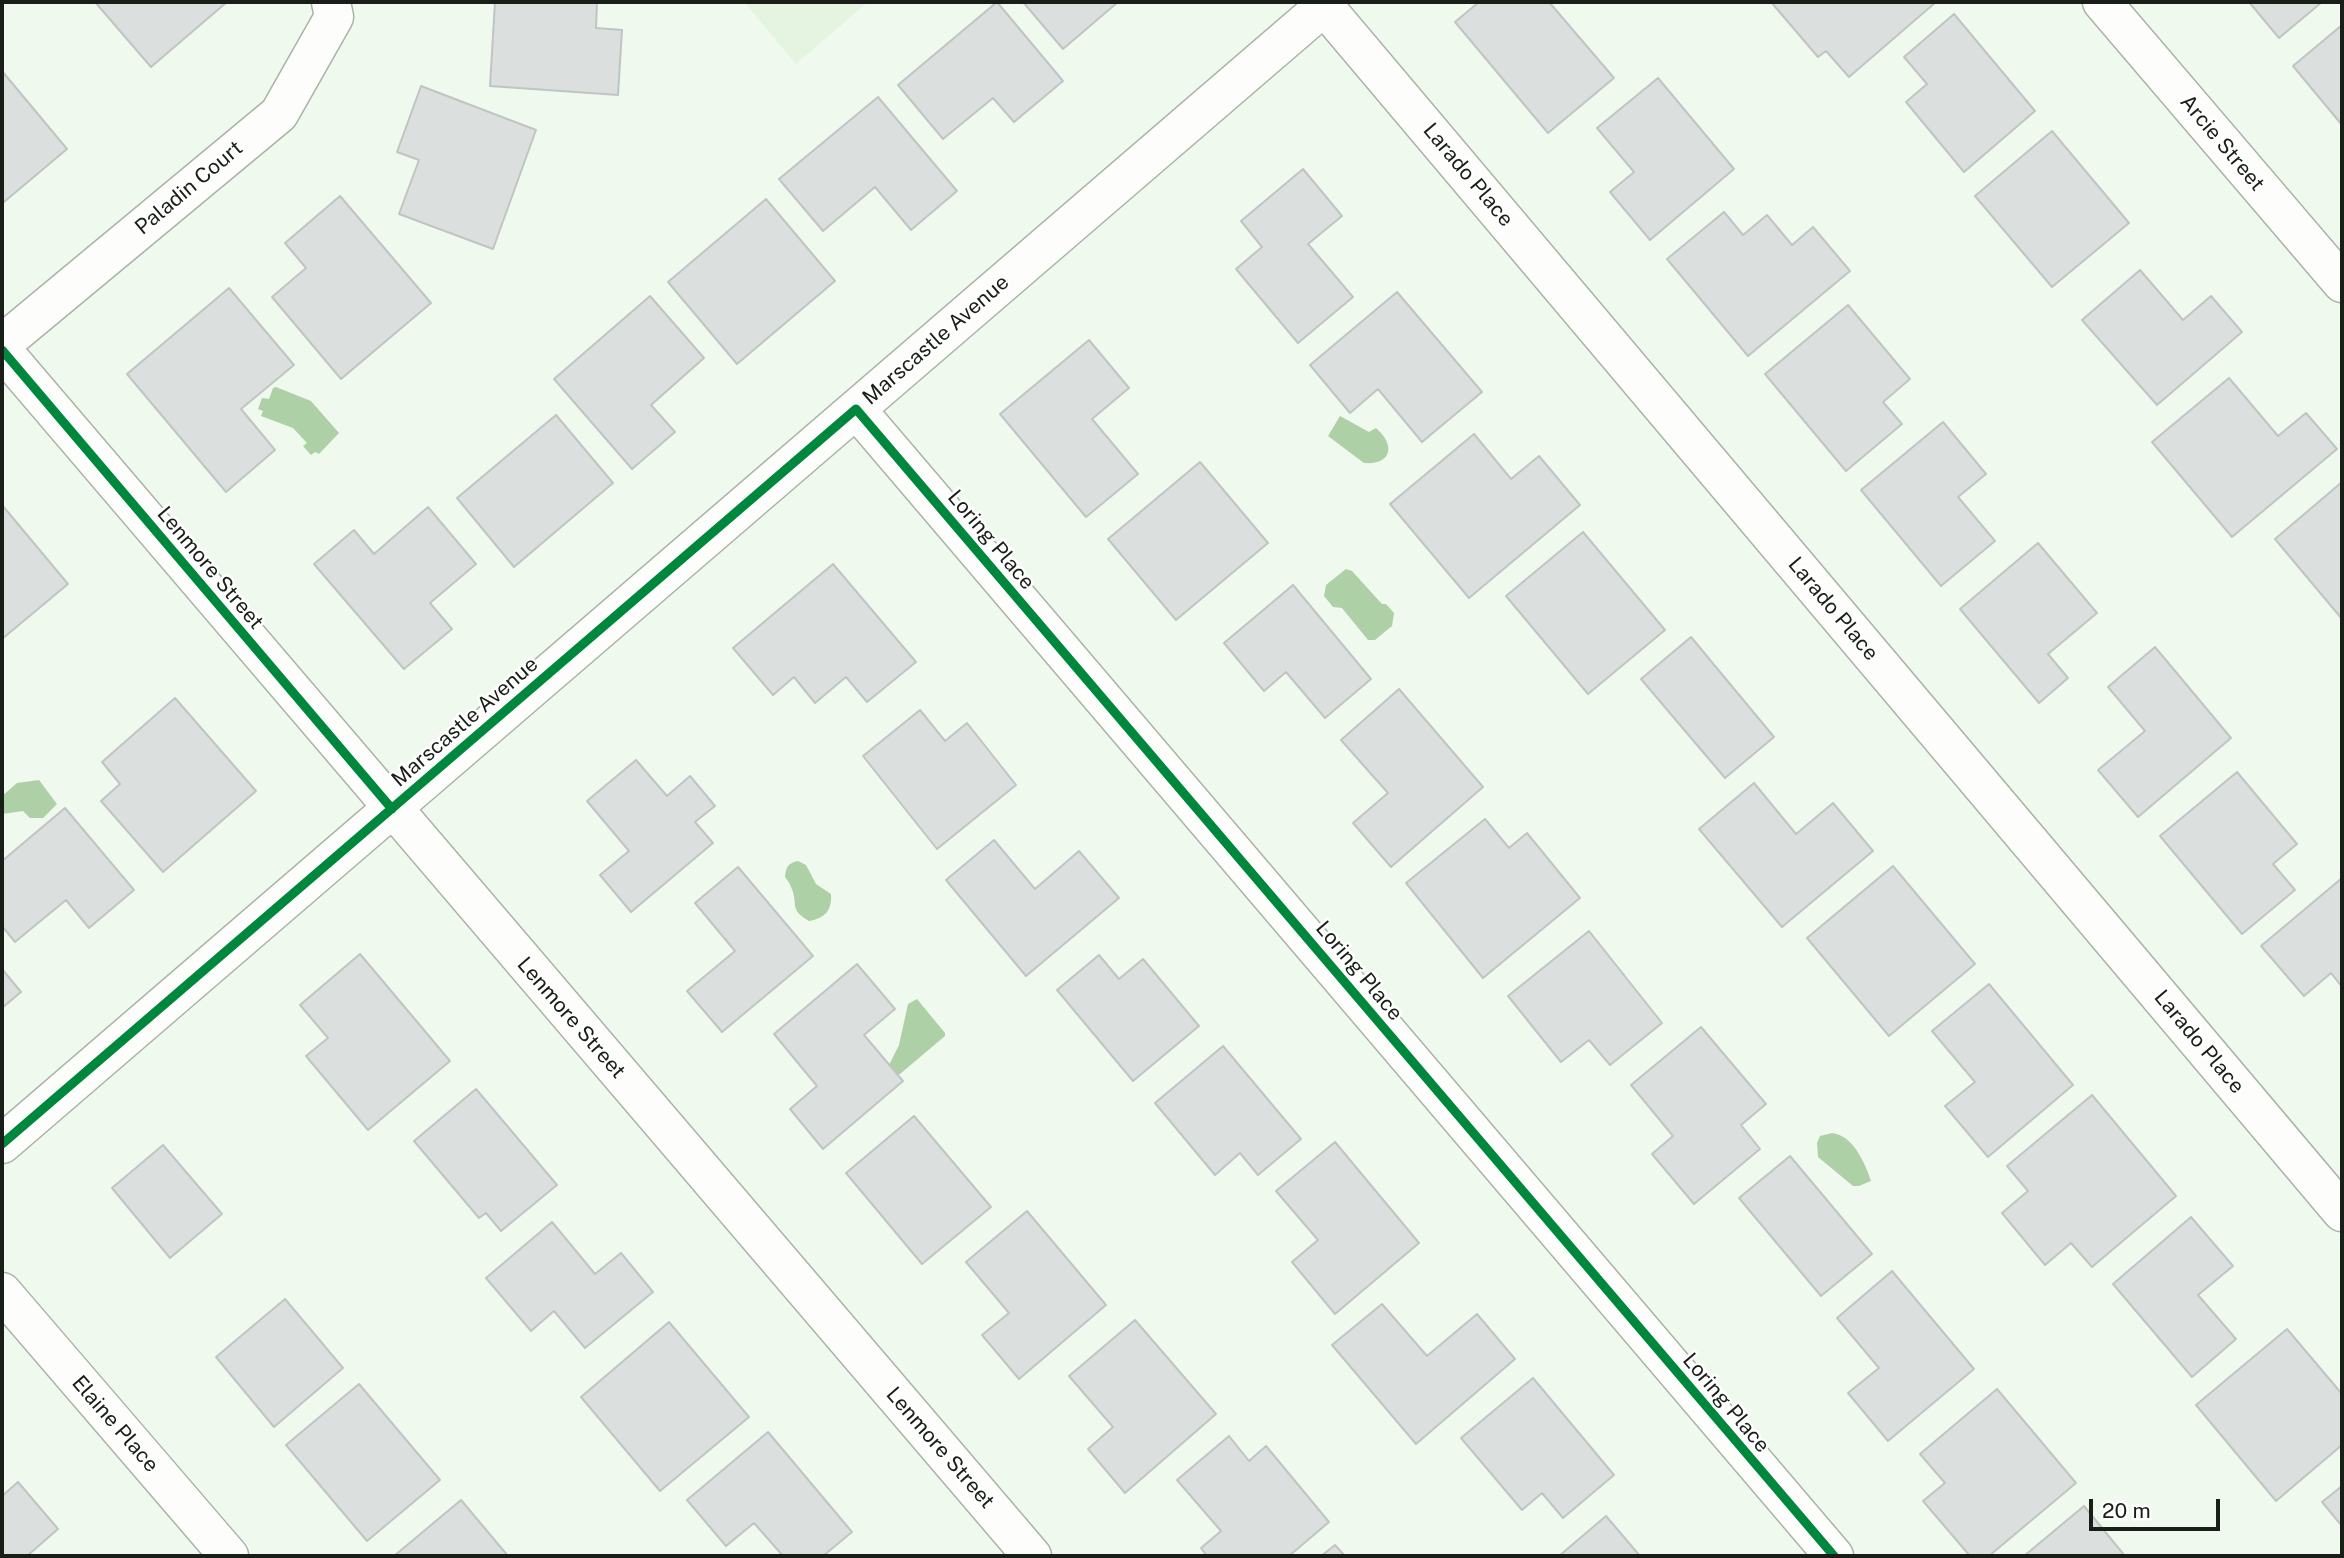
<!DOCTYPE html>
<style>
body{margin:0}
#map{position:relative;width:2344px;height:1558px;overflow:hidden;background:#f0f9ee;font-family:"Public Sans",sans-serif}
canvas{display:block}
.frame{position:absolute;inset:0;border:4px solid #191f18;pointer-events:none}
.scale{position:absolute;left:2089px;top:1499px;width:131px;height:32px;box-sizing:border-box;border:4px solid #191f18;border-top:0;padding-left:9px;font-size:21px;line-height:24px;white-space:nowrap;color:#191f18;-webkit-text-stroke:5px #fff;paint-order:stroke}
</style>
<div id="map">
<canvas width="2344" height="1558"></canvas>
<div class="frame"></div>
<div class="scale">20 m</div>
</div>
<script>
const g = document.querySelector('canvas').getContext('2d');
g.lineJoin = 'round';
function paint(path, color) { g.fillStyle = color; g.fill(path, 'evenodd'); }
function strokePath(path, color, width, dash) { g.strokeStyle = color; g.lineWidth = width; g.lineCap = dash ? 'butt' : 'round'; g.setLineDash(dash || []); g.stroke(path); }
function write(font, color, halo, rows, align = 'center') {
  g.font = font + ' "Public Sans",sans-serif'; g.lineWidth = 5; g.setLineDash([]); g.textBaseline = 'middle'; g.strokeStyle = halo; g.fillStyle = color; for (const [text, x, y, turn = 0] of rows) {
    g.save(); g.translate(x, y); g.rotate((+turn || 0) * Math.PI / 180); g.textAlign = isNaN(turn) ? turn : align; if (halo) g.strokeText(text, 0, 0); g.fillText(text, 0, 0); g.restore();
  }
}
const built = new Path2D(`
 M 744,2 L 868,2 L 796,64 Z`);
const water = new Path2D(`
 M 276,387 L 311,401 L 339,433 L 319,454 L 315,452 L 311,455 L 303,446 L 307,443 L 293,428 L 261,416 L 263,411 L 258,409 L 262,398 L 269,399 L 273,388 Z
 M 1340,416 L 1369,432 L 1376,428 C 1395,444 1393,465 1364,463 L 1328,436 Z
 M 1346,569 L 1352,571 L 1382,604 L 1386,604 L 1394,613 L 1392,626 L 1375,640 L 1368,640 L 1342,608 L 1333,607 L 1324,596 L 1326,585 Z
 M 39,780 L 57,804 L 43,818 L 30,818 L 23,811 L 2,814 L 2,796 L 17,783 Z
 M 798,861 L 806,865 L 816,884 L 831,894 C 832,911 825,918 809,921 C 788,909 799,904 791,887 C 790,883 787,880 785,877 C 786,867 788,863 798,861 Z
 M 917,999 L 945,1033 L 945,1036 L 900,1074 L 896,1074 L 889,1065 L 899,1045 L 908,1004 Z
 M 1832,1133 C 1853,1135 1865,1163 1871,1181 L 1859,1186 L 1853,1186 L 1818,1157 L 1817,1143 L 1820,1136 Z`);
const building = new Path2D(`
 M 95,2 L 227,2 L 151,67 Z
 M 495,2 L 597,2 L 596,28 L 622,30 L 618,95 L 490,86 Z
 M 997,2 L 1063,81 L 1014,122 L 993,98 L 943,139 L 898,85 Z
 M 1023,2 L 1118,2 L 1063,49 Z
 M 1479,2 L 1549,2 L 1614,78 L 1548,133 L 1455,22 Z
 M 1771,2 L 1936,2 L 1849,77 L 1826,51 L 1818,57 Z
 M 2249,2 L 2322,2 L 2279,38 Z
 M 1954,14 L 2035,111 L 1964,172 L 1906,102 L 1927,84 L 1904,57 Z
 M 2342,25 L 2342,125 L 2293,66 Z
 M 2,71 L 67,149 L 4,202 L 2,199 Z
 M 1658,78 L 1734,169 L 1650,240 L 1610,192 L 1634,172 L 1597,128 Z
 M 421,86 L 536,130 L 493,249 L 399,214 L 419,160 L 397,152 Z
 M 878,97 L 957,191 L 911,230 L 875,187 L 823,231 L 779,179 Z
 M 2052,131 L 2129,223 L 2052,287 L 1975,196 Z
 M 1303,169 L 1342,216 L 1308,244 L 1353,297 L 1298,343 L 1236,269 L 1262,247 L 1241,221 Z
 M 340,196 L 431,303 L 341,379 L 272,297 L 306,268 L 285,243 Z
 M 766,199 L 835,281 L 737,364 L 668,282 Z
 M 1724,212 L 1743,235 L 1767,215 L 1792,245 L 1813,227 L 1850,271 L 1748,356 L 1667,259 Z
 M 2140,270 L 2183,320 L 2211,296 L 2242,332 L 2157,405 L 2082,320 Z
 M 229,288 L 294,365 L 241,409 L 275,450 L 226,492 L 127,374 Z
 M 1397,292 L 1482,392 L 1422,442 L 1378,389 L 1350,413 L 1310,365 Z
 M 650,296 L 704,358 L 651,405 L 675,432 L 632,469 L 554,379 Z
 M 1848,305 L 1910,379 L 1883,402 L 1902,424 L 1846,471 L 1765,374 Z
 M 1089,340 L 1129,388 L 1092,419 L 1138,474 L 1086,517 L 1000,414 Z
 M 2229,378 L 2278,436 L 2306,413 L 2337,449 L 2232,537 L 2152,442 Z
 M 556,415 L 613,483 L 514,567 L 457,498 Z
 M 1943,422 L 1986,474 L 1958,497 L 1995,541 L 1941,586 L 1861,490 Z
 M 1474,434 L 1511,479 L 1539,456 L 1580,505 L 1469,598 L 1390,504 Z
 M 1200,462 L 1268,543 L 1176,620 L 1108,539 Z
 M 2342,482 L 2342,619 L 2275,539 Z
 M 2,505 L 68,584 L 2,639 Z
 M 428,507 L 476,564 L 430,603 L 452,629 L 404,669 L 314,564 L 354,530 L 374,554 Z
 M 1583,532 L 1665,630 L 1588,694 L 1506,596 Z
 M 2038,543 L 2097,613 L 2048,654 L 2068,678 L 2039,703 L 1960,609 Z
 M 833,564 L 916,662 L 867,702 L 846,677 L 815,703 L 794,677 L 773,695 L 733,648 Z
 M 1293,585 L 1371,679 L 1325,718 L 1286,672 L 1264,691 L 1224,643 Z
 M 1691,637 L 1774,737 L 1725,778 L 1641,679 Z
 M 2155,647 L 2231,738 L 2138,817 L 2098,770 L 2145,731 L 2108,687 Z
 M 1399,689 L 1483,787 L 1391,867 L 1353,823 L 1388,793 L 1341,740 Z
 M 175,698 L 256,791 L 163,872 L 101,801 L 120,784 L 102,762 Z
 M 920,710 L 945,741 L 967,723 L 1016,785 L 937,849 L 863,756 Z
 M 636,760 L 667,796 L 690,776 L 715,806 L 695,822 L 713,843 L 631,912 L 600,875 L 629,851 L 587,801 Z
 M 2237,772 L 2297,844 L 2273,864 L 2295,890 L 2242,934 L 2160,836 Z
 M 1754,783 L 1796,834 L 1833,803 L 1873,851 L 1782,927 L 1699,829 Z
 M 65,808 L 134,890 L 89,928 L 66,900 L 15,942 L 2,926 L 2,861 Z
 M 1485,819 L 1509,848 L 1527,833 L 1580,898 L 1483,978 L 1406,883 Z
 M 994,840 L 1035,889 L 1079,851 L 1119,898 L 1026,976 L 946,880 Z
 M 1893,866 L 1975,964 L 1889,1036 L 1807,938 Z
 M 738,867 L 813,956 L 722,1032 L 687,991 L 735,951 L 695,903 Z
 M 2342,878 L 2342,987 L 2331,973 L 2304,996 L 2261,946 Z
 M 1589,931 L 1662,1023 L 1610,1065 L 1589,1040 L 1561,1062 L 1508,996 Z
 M 360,954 L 450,1061 L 368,1130 L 306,1056 L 328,1038 L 300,1005 Z
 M 1099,955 L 1119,979 L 1143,959 L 1199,1026 L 1133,1081 L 1057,990 Z
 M 857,964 L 895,1009 L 864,1035 L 903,1081 L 823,1149 L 790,1109 L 817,1086 L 774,1034 Z
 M 2,969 L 21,992 L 2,1008 Z
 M 1989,984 L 2073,1085 L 1988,1157 L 1945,1106 L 1975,1082 L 1932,1031 Z
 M 1701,1027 L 1766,1104 L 1741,1125 L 1760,1149 L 1694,1204 L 1652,1154 L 1673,1136 L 1631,1085 Z
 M 1223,1046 L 1301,1139 L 1258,1175 L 1240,1153 L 1215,1175 L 1155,1103 Z
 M 476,1089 L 557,1185 L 501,1231 L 486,1213 L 479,1218 L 414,1141 Z
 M 2092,1095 L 2176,1196 L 2092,1267 L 2071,1243 L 2045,1265 L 2002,1213 L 2028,1191 L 2007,1166 Z
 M 914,1116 L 991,1207 L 922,1264 L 846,1173 Z
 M 1335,1142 L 1419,1243 L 1335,1314 L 1292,1262 L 1318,1240 L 1276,1191 Z
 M 163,1145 L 222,1214 L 170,1258 L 112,1188 Z
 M 1790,1156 L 1872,1254 L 1821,1296 L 1739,1198 Z
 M 1027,1211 L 1106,1305 L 1019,1379 L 982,1335 L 1009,1313 L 966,1262 Z
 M 2191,1217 L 2233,1266 L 2198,1295 L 2236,1339 L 2192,1377 L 2113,1284 Z
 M 552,1222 L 595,1274 L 621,1253 L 653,1292 L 585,1348 L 554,1311 L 531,1331 L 486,1278 Z
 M 1892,1271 L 1974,1369 L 1888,1441 L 1848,1393 L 1879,1368 L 1837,1318 Z
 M 285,1299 L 343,1368 L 274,1427 L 216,1357 Z
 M 1382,1304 L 1427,1356 L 1477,1314 L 1515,1359 L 1416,1444 L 1332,1345 Z
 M 1135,1320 L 1216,1414 L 1125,1493 L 1088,1449 L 1113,1427 L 1069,1376 Z
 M 669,1322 L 749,1417 L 660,1491 L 581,1397 Z
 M 2287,1329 L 2342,1394 L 2342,1445 L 2276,1501 L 2196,1405 Z
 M 1533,1378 L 1614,1475 L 1563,1518 L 1542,1493 L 1522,1510 L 1461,1438 Z
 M 359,1384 L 440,1480 L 367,1541 L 286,1445 Z
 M 1997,1389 L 2076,1483 L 1989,1556 L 1970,1556 L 1923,1501 L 1945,1483 L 1920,1454 Z
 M 768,1432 L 852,1532 L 823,1556 L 783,1556 L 754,1523 L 726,1546 L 687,1500 Z
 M 1229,1436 L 1249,1461 L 1266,1446 L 1329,1522 L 1289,1556 L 1207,1556 L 1201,1548 L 1221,1531 L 1177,1480 Z
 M 18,1482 L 58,1529 L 27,1556 L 2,1556 L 2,1496 Z
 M 2342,1486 L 2342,1526 L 2322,1502 Z
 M 461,1500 L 508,1556 L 394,1556 Z
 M 2084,1506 L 2125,1556 L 2024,1556 Z
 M 1606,1516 L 1640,1556 L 1559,1556 Z
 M 1335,1545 L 1345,1556 L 1321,1556 Z`);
const street = new Path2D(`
 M 2102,2 L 2342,283
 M 1324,6 L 2342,1212
 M 2,344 L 279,114 L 334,17 L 331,2
 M 2,350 L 1032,1556
 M 856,409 L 1834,1556
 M 2,1144 L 1329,2
 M 2,1292 L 229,1556`);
const cycleway = new Path2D(`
 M 2,350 L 392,809
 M 2,1144 L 856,409 L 1834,1556`);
const streetNames = [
 ["Arcie Street",2222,143,50],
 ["Larado Place",1468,175,50],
 ["Paladin Court",189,188,-40],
 ["Marscastle Avenue",936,340,-41],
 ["Loring Place",991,540,50],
 ["Lenmore Street",210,568,50],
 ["Larado Place",1833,609,50],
 ["Marscastle Avenue",465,722,-41],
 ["Loring Place",1359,971,50],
 ["Lenmore Street",571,1018,49],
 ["Larado Place",2199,1042,50],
 ["Loring Place",1726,1403,50],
 ["Elaine Place",115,1424,49],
 ["Lenmore Street",940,1448,49]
];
paint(built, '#e4f4e1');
paint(water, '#aed0a7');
paint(building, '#dbdfde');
strokePath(building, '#c0c4c3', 2);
strokePath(street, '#aab2a9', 41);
strokePath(street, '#fdfefc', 38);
strokePath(cycleway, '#00873e', 9);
write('21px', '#191f18', '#fff', streetNames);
</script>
